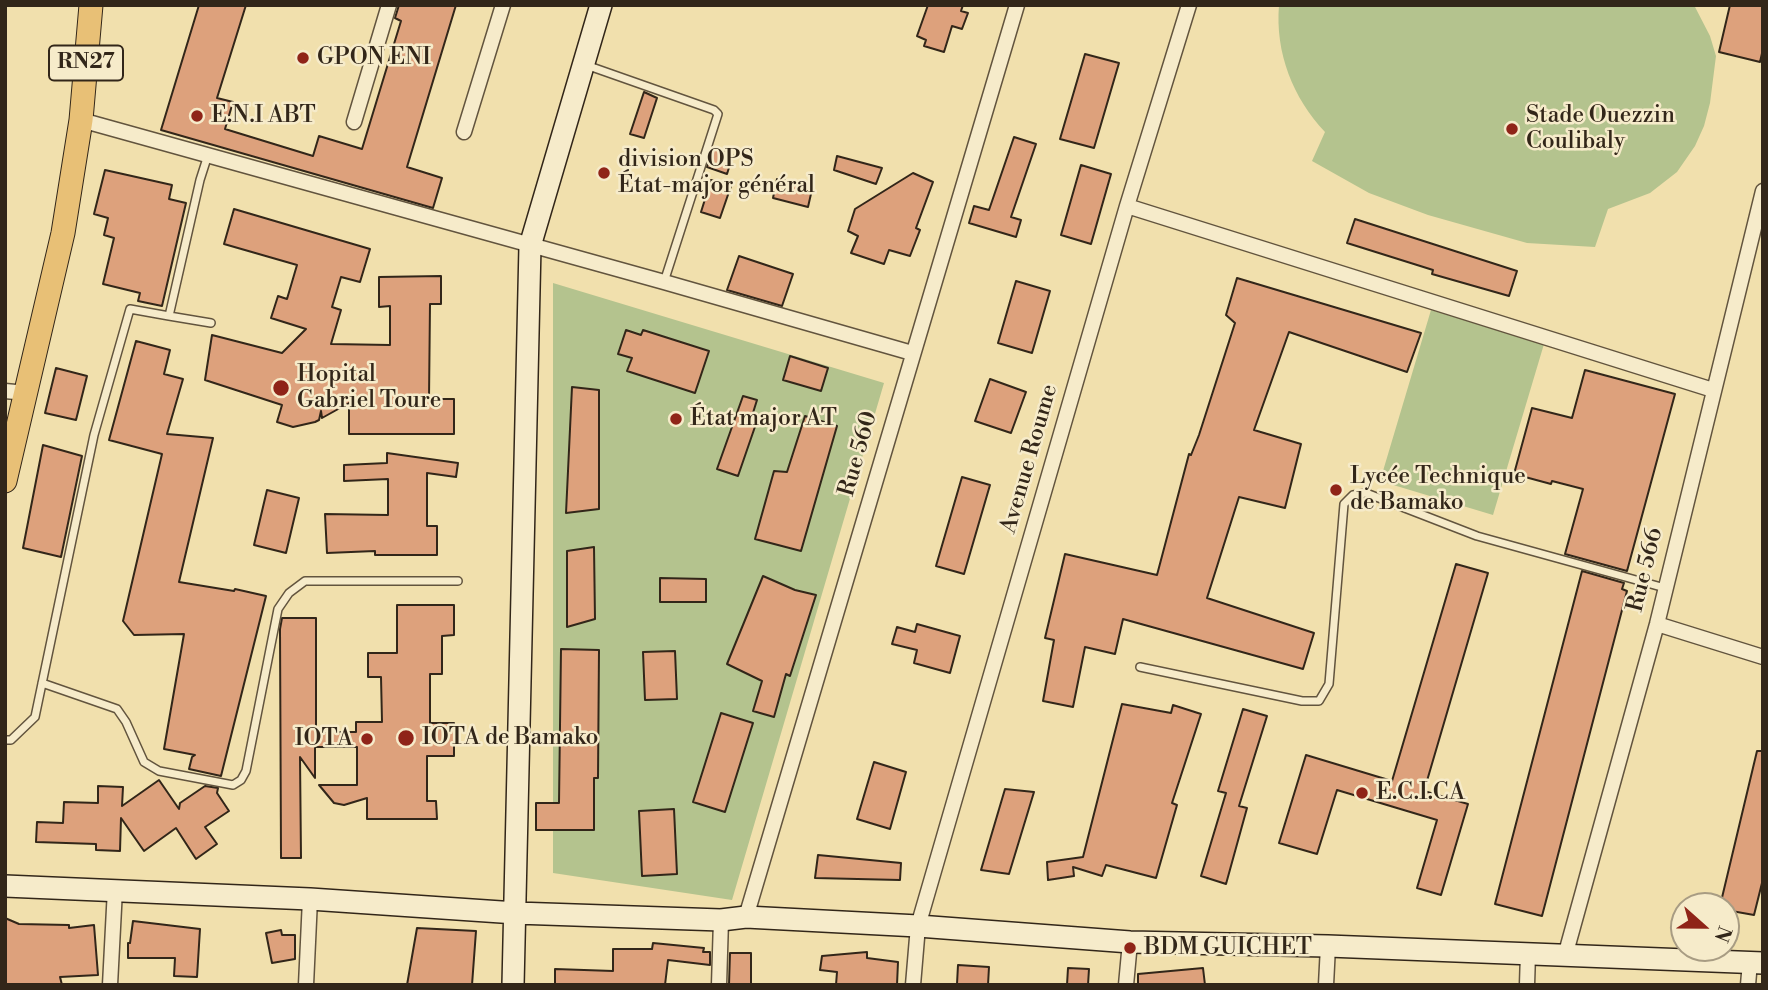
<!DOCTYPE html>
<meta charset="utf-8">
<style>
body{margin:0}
#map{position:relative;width:1768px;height:990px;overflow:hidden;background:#f1e0ad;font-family:"Libre Bodoni",serif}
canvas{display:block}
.frame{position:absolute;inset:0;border:7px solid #322619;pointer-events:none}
.north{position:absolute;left:1670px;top:892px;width:70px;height:70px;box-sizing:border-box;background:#f6ebca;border:2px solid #a89c83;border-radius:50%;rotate:111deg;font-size:19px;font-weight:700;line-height:28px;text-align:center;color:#322619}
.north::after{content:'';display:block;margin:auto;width:24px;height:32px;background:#8f2418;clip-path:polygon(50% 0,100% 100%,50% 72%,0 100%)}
</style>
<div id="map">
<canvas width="1768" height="990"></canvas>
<div class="frame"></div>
<div class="north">N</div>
</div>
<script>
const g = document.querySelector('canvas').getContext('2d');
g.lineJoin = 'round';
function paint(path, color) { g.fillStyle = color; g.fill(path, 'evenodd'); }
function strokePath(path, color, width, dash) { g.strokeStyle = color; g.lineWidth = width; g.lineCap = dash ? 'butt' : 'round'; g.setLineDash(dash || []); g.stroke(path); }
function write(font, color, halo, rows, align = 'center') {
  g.font = font + ' "Libre Bodoni",serif'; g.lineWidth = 5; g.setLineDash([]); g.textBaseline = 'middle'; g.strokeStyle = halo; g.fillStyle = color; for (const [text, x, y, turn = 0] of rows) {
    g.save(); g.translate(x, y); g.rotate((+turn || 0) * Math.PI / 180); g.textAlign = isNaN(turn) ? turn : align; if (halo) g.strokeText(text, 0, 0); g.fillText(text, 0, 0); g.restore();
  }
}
const green = new Path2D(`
 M 1279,5 L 1694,5 L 1710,36 L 1716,56 L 1710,103 L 1704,126 L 1695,146 L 1677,172 L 1650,193 L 1608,209 L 1595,247 L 1527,243 L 1428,215 L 1369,193 L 1312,161 L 1325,132 C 1293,98 1275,53 1279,5 Z
 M 553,283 L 884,383 L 732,900 L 553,873 Z
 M 1431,310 L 1544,344 L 1493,515 L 1380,481 Z`);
const building = new Path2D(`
 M 199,5 L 246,5 L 217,98 L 233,102 L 225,129 L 313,156 L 319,136 L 362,149 L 401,21 L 395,18 L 399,5 L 456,5 L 407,167 L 442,178 L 433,208 L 161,130 Z
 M 928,5 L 963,5 L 961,11 L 968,13 L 962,29 L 952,26 L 944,52 L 924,46 L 926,40 L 917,36 Z
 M 1730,5 L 1763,5 L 1763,49 L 1760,62 L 1719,52 Z
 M 1085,54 L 1119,63 L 1094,148 L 1060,139 Z
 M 644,92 L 657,98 L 644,138 L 630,134 Z
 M 1014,137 L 1036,144 L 1011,217 L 1021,220 L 1016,237 L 969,223 L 974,206 L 989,210 Z
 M 714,147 L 733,155 L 727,174 L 707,167 Z
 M 837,156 L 882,168 L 876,184 L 834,170 Z
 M 1081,165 L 1111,174 L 1091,244 L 1061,235 Z
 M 105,170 L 172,185 L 169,199 L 186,203 L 162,306 L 138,301 L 140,293 L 103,284 L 114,238 L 104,235 L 108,218 L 94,214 Z
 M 913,173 L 933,182 L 916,228 L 920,230 L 910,256 L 889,250 L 884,264 L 851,253 L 858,236 L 848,231 L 855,209 Z
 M 777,179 L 813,185 L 808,207 L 773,198 Z
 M 711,180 L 731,186 L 720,218 L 701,212 Z
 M 234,209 L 370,249 L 360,282 L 341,277 L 332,307 L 341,310 L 331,344 L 390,345 L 390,306 L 379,307 L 379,277 L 441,276 L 441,304 L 430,304 L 429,399 L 454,399 L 454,434 L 349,434 L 349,403 L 322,418 L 321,411 L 319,420 L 315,422 L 293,427 L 277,422 L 282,405 L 205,380 L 212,335 L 282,353 L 306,329 L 271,318 L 278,296 L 287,299 L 297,265 L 224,244 Z
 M 1355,219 L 1517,271 L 1509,296 L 1432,274 L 1433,270 L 1347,243 Z
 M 739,256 L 793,274 L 782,306 L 727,290 Z
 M 1237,278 L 1421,333 L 1407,372 L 1289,332 L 1254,430 L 1301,444 L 1285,508 L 1239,497 L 1207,598 L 1314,633 L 1303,669 L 1123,619 L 1115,654 L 1085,647 L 1073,707 L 1043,701 L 1054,640 L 1045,638 L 1065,554 L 1157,575 L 1189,454 L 1191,455 L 1199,435 L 1235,323 L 1226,315 Z
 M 1016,281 L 1050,291 L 1032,353 L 998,343 Z
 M 626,330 L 641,335 L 643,330 L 709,351 L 695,393 L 627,371 L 632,358 L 618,354 Z
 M 136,341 L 170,350 L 164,374 L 183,379 L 167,434 L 213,438 L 179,582 L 234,591 L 235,589 L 266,596 L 221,776 L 189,769 L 192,757 L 195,755 L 164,749 L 184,634 L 134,635 L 123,621 L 162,454 L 109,440 Z
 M 790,356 L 828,368 L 821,391 L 783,380 Z
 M 56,368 L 87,376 L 76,420 L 45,413 Z
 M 1585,370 L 1675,394 L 1627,571 L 1565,554 L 1583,489 L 1552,481 L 1551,484 L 1514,474 L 1532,408 L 1572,418 Z
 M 990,379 L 1026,392 L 1011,433 L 975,421 Z
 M 572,387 L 599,390 L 599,509 L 566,513 Z
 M 743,396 L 757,400 L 752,416 L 758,418 L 738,476 L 717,469 Z
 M 805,416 L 837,426 L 801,551 L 755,539 L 774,471 L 787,472 Z
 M 43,445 L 82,456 L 61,557 L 23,548 Z
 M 387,453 L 458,463 L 456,477 L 427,473 L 427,526 L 437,526 L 437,555 L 375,555 L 375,551 L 327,553 L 325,514 L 388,515 L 388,479 L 344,481 L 344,465 L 387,463 Z
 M 962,477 L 990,485 L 964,574 L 936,566 Z
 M 267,490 L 299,498 L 286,553 L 254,545 Z
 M 594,547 L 595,619 L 567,627 L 567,551 Z
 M 1456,564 L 1488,573 L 1424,791 L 1468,804 L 1441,895 L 1417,888 L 1437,820 L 1337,790 L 1317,854 L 1279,843 L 1306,755 L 1392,781 Z
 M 1582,571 L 1624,583 L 1622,589 L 1627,591 L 1542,916 L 1495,904 Z
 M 763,576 L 795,590 L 816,595 L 790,676 L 786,674 L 774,717 L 753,711 L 762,681 L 727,664 Z
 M 660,578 L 706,579 L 706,602 L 660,602 Z
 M 397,605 L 454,605 L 454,635 L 442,636 L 442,674 L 430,674 L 430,723 L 454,723 L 454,756 L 427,756 L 427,801 L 436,801 L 437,819 L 367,819 L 367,798 L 344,805 L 334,803 L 319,785 L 357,785 L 357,747 L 315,747 L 315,778 L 300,757 L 301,858 L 281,858 L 280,629 L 282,618 L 316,618 L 316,732 L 356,732 L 356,722 L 382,722 L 381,677 L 368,677 L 368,653 L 397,653 Z
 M 917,624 L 960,636 L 950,673 L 914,663 L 917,650 L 892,644 L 897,627 L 915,632 Z
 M 561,649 L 599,650 L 598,778 L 594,778 L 594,830 L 536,830 L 536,803 L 559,803 Z
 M 675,651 L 677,699 L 645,700 L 643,652 Z
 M 1122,704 L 1171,713 L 1173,705 L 1201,714 L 1172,803 L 1177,805 L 1156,878 L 1106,865 L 1102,876 L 1073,867 L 1074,876 L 1048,880 L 1047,862 L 1083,857 Z
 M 1243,709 L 1267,716 L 1239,806 L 1247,808 L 1226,884 L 1201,876 L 1226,793 L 1218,791 Z
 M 721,713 L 753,723 L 725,812 L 693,802 Z
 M 1757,751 L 1763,751 L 1763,879 L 1754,915 L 1726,910 L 1726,906 L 1720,906 Z
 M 874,762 L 906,772 L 890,829 L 857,819 Z
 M 159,780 L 179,809 L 180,803 L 205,786 L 218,788 L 217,793 L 229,811 L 205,827 L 217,844 L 196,859 L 176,828 L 144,851 L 121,818 L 120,851 L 96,850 L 96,844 L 36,842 L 37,822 L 63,823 L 64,802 L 98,803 L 98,786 L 123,787 L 122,806 Z
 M 1005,789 L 1034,792 L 1009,874 L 981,870 Z
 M 674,809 L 677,874 L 642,876 L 639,811 Z
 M 818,855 L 901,863 L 900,880 L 815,878 Z
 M 5,918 L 19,924 L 69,925 L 69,928 L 94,925 L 98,975 L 60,977 L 62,985 L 5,985 Z
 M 133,921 L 200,929 L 197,977 L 174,976 L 175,958 L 128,958 L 128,943 L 130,943 Z
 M 417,928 L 476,931 L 472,985 L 407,985 Z
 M 281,930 L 282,935 L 295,935 L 295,959 L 272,963 L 266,933 Z
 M 653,943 L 704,948 L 703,952 L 710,952 L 710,965 L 668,960 L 665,985 L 555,985 L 555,969 L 613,971 L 613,949 L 652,949 Z
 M 867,952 L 867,958 L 898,962 L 897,985 L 836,985 L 837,972 L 820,970 L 822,956 Z
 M 730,953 L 751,953 L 751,985 L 729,985 Z
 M 958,965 L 989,967 L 988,985 L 957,984 Z
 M 1068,968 L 1089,969 L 1088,985 L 1067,985 Z
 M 1203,968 L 1205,985 L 1138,985 L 1138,974 Z`);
const lane = new Path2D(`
 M 586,65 L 714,110 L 718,114 L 664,282
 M 208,155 L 200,180 L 169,316 L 211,323
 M 1140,667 L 1302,701 L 1319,701 L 1329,684 L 1344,504 L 1353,495 L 1366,493 L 1477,536 L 1665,588
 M 42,683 L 117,709 L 126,722 L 144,762 L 159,771 L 233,785 L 241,780 L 246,771 L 278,609 L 289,593 L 305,581 L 458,581
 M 5,740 L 11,740 L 35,717 L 94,435 L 130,309 L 169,316`);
const street = new Path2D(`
 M 81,120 L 664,282 L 912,353
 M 354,122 L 389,5
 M 464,132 L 503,5
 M 1127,206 L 1713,390
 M 5,391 L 26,393
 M 1657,624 L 1763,657
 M 746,917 L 1017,5
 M 1565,956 L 1657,624 L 1763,191
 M 110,985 L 115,889
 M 306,985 L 310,899
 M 719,985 L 721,920
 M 913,985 L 918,926 L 1127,206 L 1189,5
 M 1126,985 L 1130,942
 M 1326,985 L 1328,946
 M 1527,985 L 1528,953
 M 1748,985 L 1750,962`);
const secondary = new Path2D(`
 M 5,886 L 310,899 L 516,913 L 721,920 L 746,917 L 918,926 L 1130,942 L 1328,946 L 1763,963
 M 513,985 L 530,246 L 601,5`);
const primary = new Path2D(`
 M 5,481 L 63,233 L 81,120 L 91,5`);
const markers = [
 [303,58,7,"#8f2418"],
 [197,116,7,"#8f2418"],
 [1512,129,7,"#8f2418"],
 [604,173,7,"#8f2418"],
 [281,388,9,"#8f2418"],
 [676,419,7,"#8f2418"],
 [1336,490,7,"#8f2418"],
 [406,738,9,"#8f2418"],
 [367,739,7,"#8f2418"],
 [1362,793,7,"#8f2418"],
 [1130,948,7,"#8f2418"]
];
const shields = [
 [86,63,74]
];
const shieldNames = [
 ["RN27",86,63]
];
const poiNames = [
 ["GPON ENI",317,58],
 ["E.N.I ABT",211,116],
 ["Stade Ouezzin",1526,116],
 ["Coulibaly",1526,142],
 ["division OPS",618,160],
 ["État-major général",618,186],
 ["Hopital",297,375],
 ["Gabriel Toure",297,401],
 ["État major AT",690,419],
 ["Lycée Technique",1350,477],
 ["de Bamako",1350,503],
 ["IOTA de Bamako",422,738],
 ["IOTA",353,739,"right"],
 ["E.C.I.CA",1376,793],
 ["BDM GUICHET",1144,948]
];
const streetNames = [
 ["Rue 560",859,454,-74],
 ["Avenue Roume",1030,459,-74],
 ["Rue 566",1646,570,-76]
];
paint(green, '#b4c38e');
paint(building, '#dda17c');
strokePath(building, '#322619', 2);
strokePath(lane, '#62543e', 10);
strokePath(street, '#62543e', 17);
strokePath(secondary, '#322619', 24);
strokePath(primary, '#322619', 25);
strokePath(lane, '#f6ebca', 7);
strokePath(street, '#f6ebca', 14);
strokePath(secondary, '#f6ebca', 21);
strokePath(primary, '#e8c076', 23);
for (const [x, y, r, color] of markers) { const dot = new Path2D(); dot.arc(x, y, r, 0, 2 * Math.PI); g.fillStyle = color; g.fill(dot); strokePath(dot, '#f6ebca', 2.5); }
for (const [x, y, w] of shields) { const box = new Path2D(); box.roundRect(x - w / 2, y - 17.5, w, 35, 5); g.fillStyle = '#f6ebca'; g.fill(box); strokePath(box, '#322619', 2); }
write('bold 21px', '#322619', null, shieldNames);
write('23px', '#322619', '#f6ebca', poiNames, 'left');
write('23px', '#322619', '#f6ebca', streetNames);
</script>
